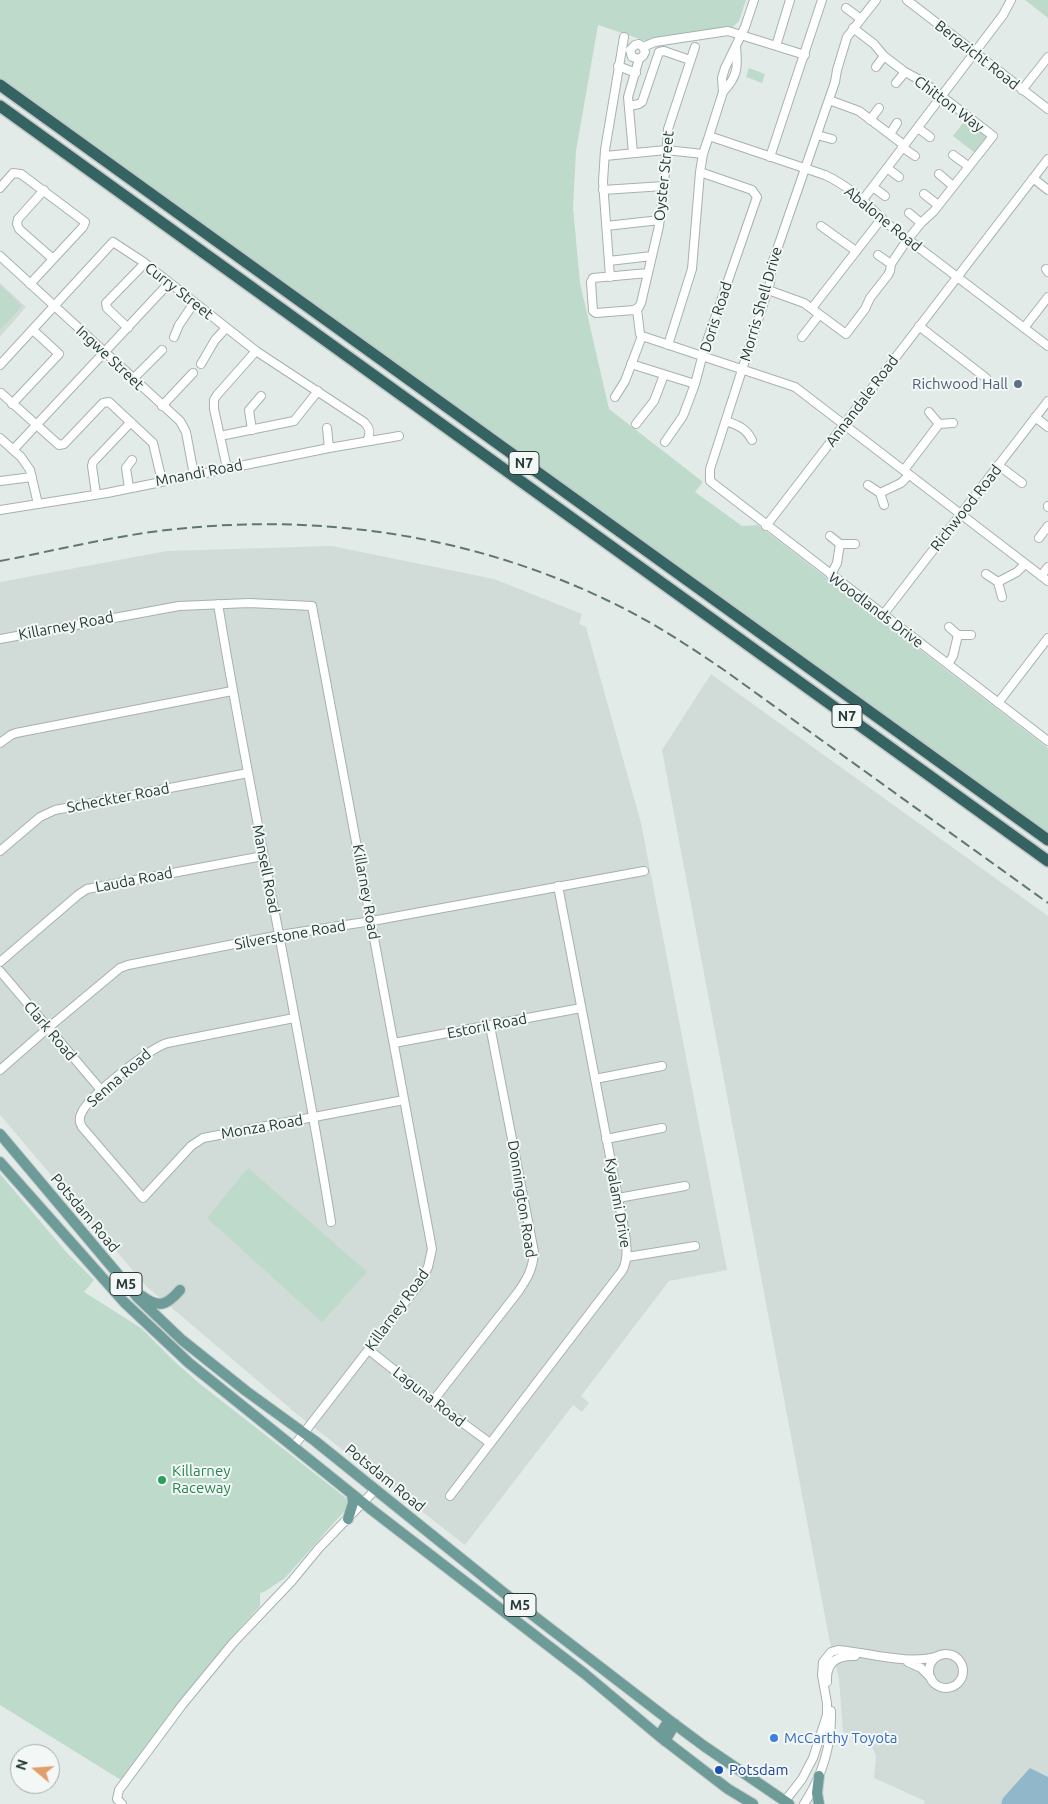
<!DOCTYPE html>
<style>
body{margin:0}
#map{position:relative;width:1048px;height:1804px;overflow:hidden;background:#e3ebe9;font-family:Ubuntu,sans-serif}
canvas{display:block}
.north{position:absolute;left:10px;top:1744px;width:50px;height:50px;box-sizing:border-box;background:#f3f8f6;border:1px solid #a1acaa;border-radius:50%;rotate:288deg;font-size:14px;font-weight:700;line-height:20px;text-align:center;color:#253a38}
.north::after{content:'';display:block;margin:auto;width:18px;height:22px;background:#e29e6a;clip-path:polygon(50% 0,100% 100%,50% 72%,0 100%)}
</style>
<div id="map">
<canvas width="1048" height="1804"></canvas>
<div class="north">N</div>
</div>
<script>
const g = document.querySelector('canvas').getContext('2d');
g.lineJoin = 'round';
function paint(path, color) { g.fillStyle = color; g.fill(path, 'evenodd'); }
function strokePath(path, color, width, dash) { g.strokeStyle = color; g.lineWidth = width; g.lineCap = dash ? 'butt' : 'round'; g.setLineDash(dash || []); g.stroke(path); }
function write(font, color, halo, rows, align = 'center') {
  g.font = font + ' Ubuntu,sans-serif'; g.lineWidth = 4; g.setLineDash([]); g.textBaseline = 'middle'; g.strokeStyle = halo; g.fillStyle = color; for (const [text, x, y, turn = 0] of rows) {
    g.save(); g.translate(x, y); g.rotate((+turn || 0) * Math.PI / 180); g.textAlign = isNaN(turn) ? turn : align; if (halo) g.strokeText(text, 0, 0); g.fillText(text, 0, 0); g.restore();
  }
}
const built = new Path2D(`
 M 0,283 L 26,307 L 0,337 Z
 M 332,546 L 494,579 L 582,614 L 579,624 L 586,627 L 641,823 L 727,1270 L 669,1281 L 581,1396 L 589,1403 L 582,1412 L 573,1405 L 465,1545 L 298,1415 L 146,1286 L 0,1115 L 0,582 L 167,551 Z
 M 711,674 L 1048,916 L 1048,1804 L 924,1804 L 925,1801 L 874,1778 L 876,1756 L 872,1747 L 864,1739 L 843,1732 L 839,1679 L 829,1638 L 662,750 Z`);
const green = new Path2D(`
 M 0,0 L 746,0 L 739,21 L 732,28 L 646,41 L 598,25 L 576,151 L 573,208 L 580,283 L 609,409 L 703,482 L 695,492 L 742,526 L 758,525 L 1048,748 L 1048,833 L 0,79 Z
 M 1025,0 L 1048,0 L 1048,18 Z
 M 749,68 L 765,74 L 762,83 L 746,77 Z
 M 966,119 L 987,136 L 975,153 L 953,136 Z
 M 0,285 L 22,306 L 0,330 Z
 M 248,1168 L 367,1272 L 322,1322 L 207,1218 Z
 M 0,1174 L 67,1253 L 94,1280 L 84,1292 L 141,1328 L 175,1362 L 200,1384 L 346,1498 L 348,1507 L 285,1578 L 264,1592 L 260,1593 L 260,1606 L 231,1638 L 121,1780 L 0,1705 Z`);
const water = new Path2D(`
 M 1030,1768 L 1048,1777 L 1048,1804 L 1001,1804 L 1003,1798 Z`);
const minor = new Path2D(`
 M 876,0 L 847,37 L 837,70 L 835,82 L 772,264 L 770,283 L 710,469 L 710,481 L 1048,741
 M 907,0 L 1048,109
 M 846,8 L 861,19
 M 776,46 L 790,0
 M 643,47 L 645,52 L 643,56 L 639,59 L 632,57 L 630,50 L 635,45 L 639,44 L 643,47 L 655,42 L 728,31 L 805,55
 M 618,66 L 636,73
 M 876,67 L 884,56
 M 896,83 L 905,72
 M 1022,90 L 1048,57
 M 723,92 C 738,76 738,67 736,46
 M 829,100 L 859,111 L 904,145
 M 629,106 L 639,104 L 642,102 L 659,52 L 664,51 L 690,60
 M 870,120 L 879,108
 M 918,128 L 930,137
 M 890,134 L 897,123
 M 817,135 L 832,139
 M 709,136 L 723,92 L 722,78 L 725,68 L 745,27 L 754,0
 M 902,147 L 915,156
 M 633,153 L 628,97 L 639,59
 M 953,155 L 968,166
 M 605,156 L 666,150 L 703,154 L 709,136 L 825,175 C 847,185 869,205 885,222 L 1048,346
 M 770,157 L 822,0
 M 887,168 L 899,177
 M 939,174 L 953,186
 M 1033,178 L 1048,190
 M 873,187 L 885,196
 M 0,188 L 13,173 L 21,174 L 85,222 L 83,227 L 30,284
 M 44,190 L 18,219 L 17,224 L 19,229 L 53,259
 M 603,190 L 664,186
 M 924,194 L 938,205
 M 862,201 L 1003,15 L 1011,0
 M 909,213 L 921,223
 M 606,226 L 660,220
 M 821,226 L 856,251
 M 878,255 L 891,264
 M 0,256 L 180,421 L 186,432 L 194,475
 M 609,261 L 652,256
 M 1046,269 L 1048,272
 M 648,273 L 593,278 L 591,282 L 593,311 L 596,313 L 634,310 L 639,307 L 641,303 L 659,226 L 664,186 L 668,129 L 695,47
 M 610,277 L 603,182 L 605,150 L 624,37
 M 768,290 L 804,303 L 846,334 L 865,309 L 870,298 L 888,275 L 890,271 L 891,264 L 905,243 L 921,223 L 934,211 L 993,136 L 922,81 L 905,72 L 884,56 L 874,44 L 853,28
 M 812,308 L 882,218
 M 637,309 L 640,334 L 642,336 L 795,387 L 1048,581
 M 919,326 L 986,378
 M 128,328 L 107,308 L 106,303 L 145,263
 M 1024,328 L 1048,297
 M 174,337 L 179,325 L 194,303
 M 802,337 L 819,315
 M 668,345 L 692,269 L 700,172 L 703,154
 M 201,364 L 215,340 L 226,328
 M 631,364 L 695,384
 M 0,365 L 113,242 L 142,261 L 256,351 L 364,422 C 370,428 371,433 367,441
 M 133,379 L 162,350
 M 1,393 L 59,445 L 64,444 L 103,403 L 109,402 L 153,443 L 162,481
 M 615,397 L 625,381 L 642,336
 M 12,404 L 59,354 L 33,330
 M 162,406 L 193,373
 M 929,412 L 939,424
 M 1035,417 L 1048,427
 M 726,421 C 737,425 746,428 752,440
 M 636,424 L 654,401 L 664,375
 M 327,428 L 329,448
 M 252,430 L 249,410 L 261,396
 M 220,436 L 294,421 L 318,391
 M 0,438 L 21,457 L 30,470 L 38,504
 M 665,442 L 683,416 L 695,384 L 704,350 L 757,197 L 752,190 L 700,172
 M 13,450 L 169,283
 M 998,465 L 1022,483
 M 227,468 L 214,409 L 214,400 L 217,395 L 256,351
 M 904,470 L 939,424 L 953,423
 M 0,481 L 32,477
 M 868,485 L 880,493
 M 129,488 L 126,468 L 132,460
 M 96,494 L 92,466 L 93,462 L 131,422
 M 884,505 L 880,493 L 901,483 L 909,475
 M 1048,506 L 1048,507
 M 0,510 L 107,493 L 329,448 L 399,436
 M 766,526 L 1048,159
 M 830,536 L 840,544 L 837,563 L 831,575
 M 1039,538 L 1048,526
 M 840,544 L 855,544
 M 986,574 L 998,582 L 1002,597
 M 1041,576 L 1048,567
 M 998,582 L 1017,572 L 1025,564
 M 218,604 C 252,811 298,1015 331,1222
 M 883,615 L 1048,401
 M 949,627 L 958,635 L 971,635
 M 0,639 L 179,606 L 249,603 L 312,606 L 432,1249 L 428,1267 L 420,1283 L 293,1447
 M 948,664 L 953,656 L 958,635
 M 998,703 L 1048,638
 M 0,743 L 11,735 L 16,733 L 232,691
 M 0,851 L 40,817 L 55,810 L 248,773
 M 0,962 L 78,895 L 87,889 L 263,856
 M 0,971 L 101,1090
 M 294,1018 L 167,1043 C 149,1049 90,1095 82,1112 C 79,1117 79,1122 82,1127 L 143,1198 L 191,1146 L 203,1138 L 404,1100
 M 394,1043 L 581,1008
 M 0,1070 L 48,1028 L 120,968 L 128,965 L 280,935 L 372,921 L 644,871
 M 595,1079 L 662,1066
 M 606,1139 L 662,1128
 M 618,1198 L 685,1186
 M 627,1257 L 695,1246
 M 369,1350 L 433,1401 L 490,1443
 M 433,1401 L 518,1292 C 527,1279 533,1269 534,1252 L 490,1026
 M 450,1496 L 622,1271 C 633,1253 621,1218 618,1198 L 558,886
 M929 1671a17 17 0 1 1 34 0a17 17 0 1 1-34 0Z
 M 908,1662 L 921,1668 L 931,1678
 M 827,1682 C 826,1663 836,1655 855,1656
 M 785,1801 L 802,1779 L 813,1758 L 827,1715 L 827,1703 L 822,1675 L 823,1662 L 831,1652 L 838,1650 C 867,1652 910,1666 938,1656
 M 122,1804 L 117,1799 L 119,1790 L 182,1705 L 233,1643 L 291,1582 L 319,1548 L 376,1489
 M 804,1804 C 822,1777 832,1744 831,1711`);
const major = new Path2D(`
 M 0,1134 L 138,1298 L 182,1340 L 246,1391 L 315,1441 L 504,1593 L 669,1720 L 704,1746 L 789,1804
 M 0,1162 L 124,1302 L 189,1363 L 372,1510 L 585,1674 L 659,1736 L 728,1789 L 753,1804
 M 142,1296 C 159,1309 167,1305 180,1290
 M 348,1519 L 353,1503 L 352,1494
 M 659,1736 L 669,1720
 M 665,1741 L 675,1724
 M 819,1804 L 817,1793 L 819,1776`);
const highway = new Path2D(`
 M 0,85 L 1048,840
 M 0,106 L 1048,861`);
const rail = new Path2D(`
 M 0,561 C 58,550 117,535 176,529 C 336,512 498,540 640,617 C 669,633 696,651 724,670 L 1048,903`);
const markers = [
 [1018,384,5,"#5c6f8a"],
 [162,1480,5,"#2e9e5b"],
 [774,1738,5,"#3f7fe0"],
 [719,1770,5,"#1a4fb4"]
];
const shields = [
 [524,463,30],
 [847,716,30],
 [126,1284,32],
 [520,1605,32]
];
const shieldNames = [
 ["N7",524,463],
 ["N7",847,716],
 ["M5",126,1284],
 ["M5",520,1605]
];
const streetNames = [
 ["Bergzicht Road",977,55,38],
 ["Chitton Way",949,104,37],
 ["Oyster Street",664,176,-84],
 ["Abalone Road",883,219,39],
 ["Curry Street",179,291,38],
 ["Morris Shell Drive",761,304,-74],
 ["Doris Road",716,317,-72],
 ["Ingwe Street",110,358,43],
 ["Annandale Road",862,401,-53],
 ["Mnandi Road",199,473,-11],
 ["Richwood Road",966,508,-52],
 ["Woodlands Drive",876,610,37],
 ["Killarney Road",66,626,-11],
 ["Scheckter Road",118,798,-11],
 ["Mansell Road",266,869,79],
 ["Lauda Road",134,880,-11],
 ["Killarney Road",366,892,80],
 ["Silverstone Road",290,935,-10],
 ["Estoril Road",487,1026,-11],
 ["Clark Road",50,1031,50],
 ["Senna Road",119,1078,-41],
 ["Monza Road",262,1127,-10],
 ["Donnington Road",522,1199,81],
 ["Kyalami Drive",618,1203,80],
 ["Potsdam Road",85,1213,50],
 ["Killarney Road",397,1310,-54],
 ["Laguna Road",429,1397,38],
 ["Potsdam Road",385,1478,39]
];
const serviceNames = [
 ["Richwood Hall",1008,384]
];
const leisureNames = [
 ["Killarney",172,1471],
 ["Raceway",172,1488]
];
const shopNames = [
 ["McCarthy Toyota",784,1738]
];
const transitNames = [
 ["Potsdam",729,1770]
];
paint(built, '#d1dbd8');
paint(green, '#bedacb');
paint(water, '#91b7ca');
strokePath(minor, '#a6b2b0', 10);
strokePath(major, '#c2c8c7', 12);
strokePath(highway, '#c2c8c7', 14);
strokePath(minor, '#fff', 8);
strokePath(major, '#6d9b98', 10);
strokePath(highway, '#346362', 11);
strokePath(rail, '#5f7674', 2, [10, 5]);
for (const [x, y, r, color] of markers) { const dot = new Path2D(); dot.arc(x, y, r, 0, 2 * Math.PI); g.fillStyle = color; g.fill(dot); strokePath(dot, '#f3f8f6', 2); }
for (const [x, y, w] of shields) { const box = new Path2D(); box.roundRect(x - w / 2, y - 11.5, w, 23, 4); g.fillStyle = '#f3f8f6'; g.fill(box); strokePath(box, '#253a38', 1); }
write('bold 14px', '#253a38', null, shieldNames);
write('15px', '#253a38', '#f3f8f6', streetNames);
write('15px', '#4e5e75', '#f3f8f6', serviceNames, 'right');
write('15px', '#27864d', '#f3f8f6', leisureNames, 'left');
write('15px', '#366cbe', '#f3f8f6', shopNames, 'left');
write('15px', '#164399', '#f3f8f6', transitNames, 'left');
</script>
